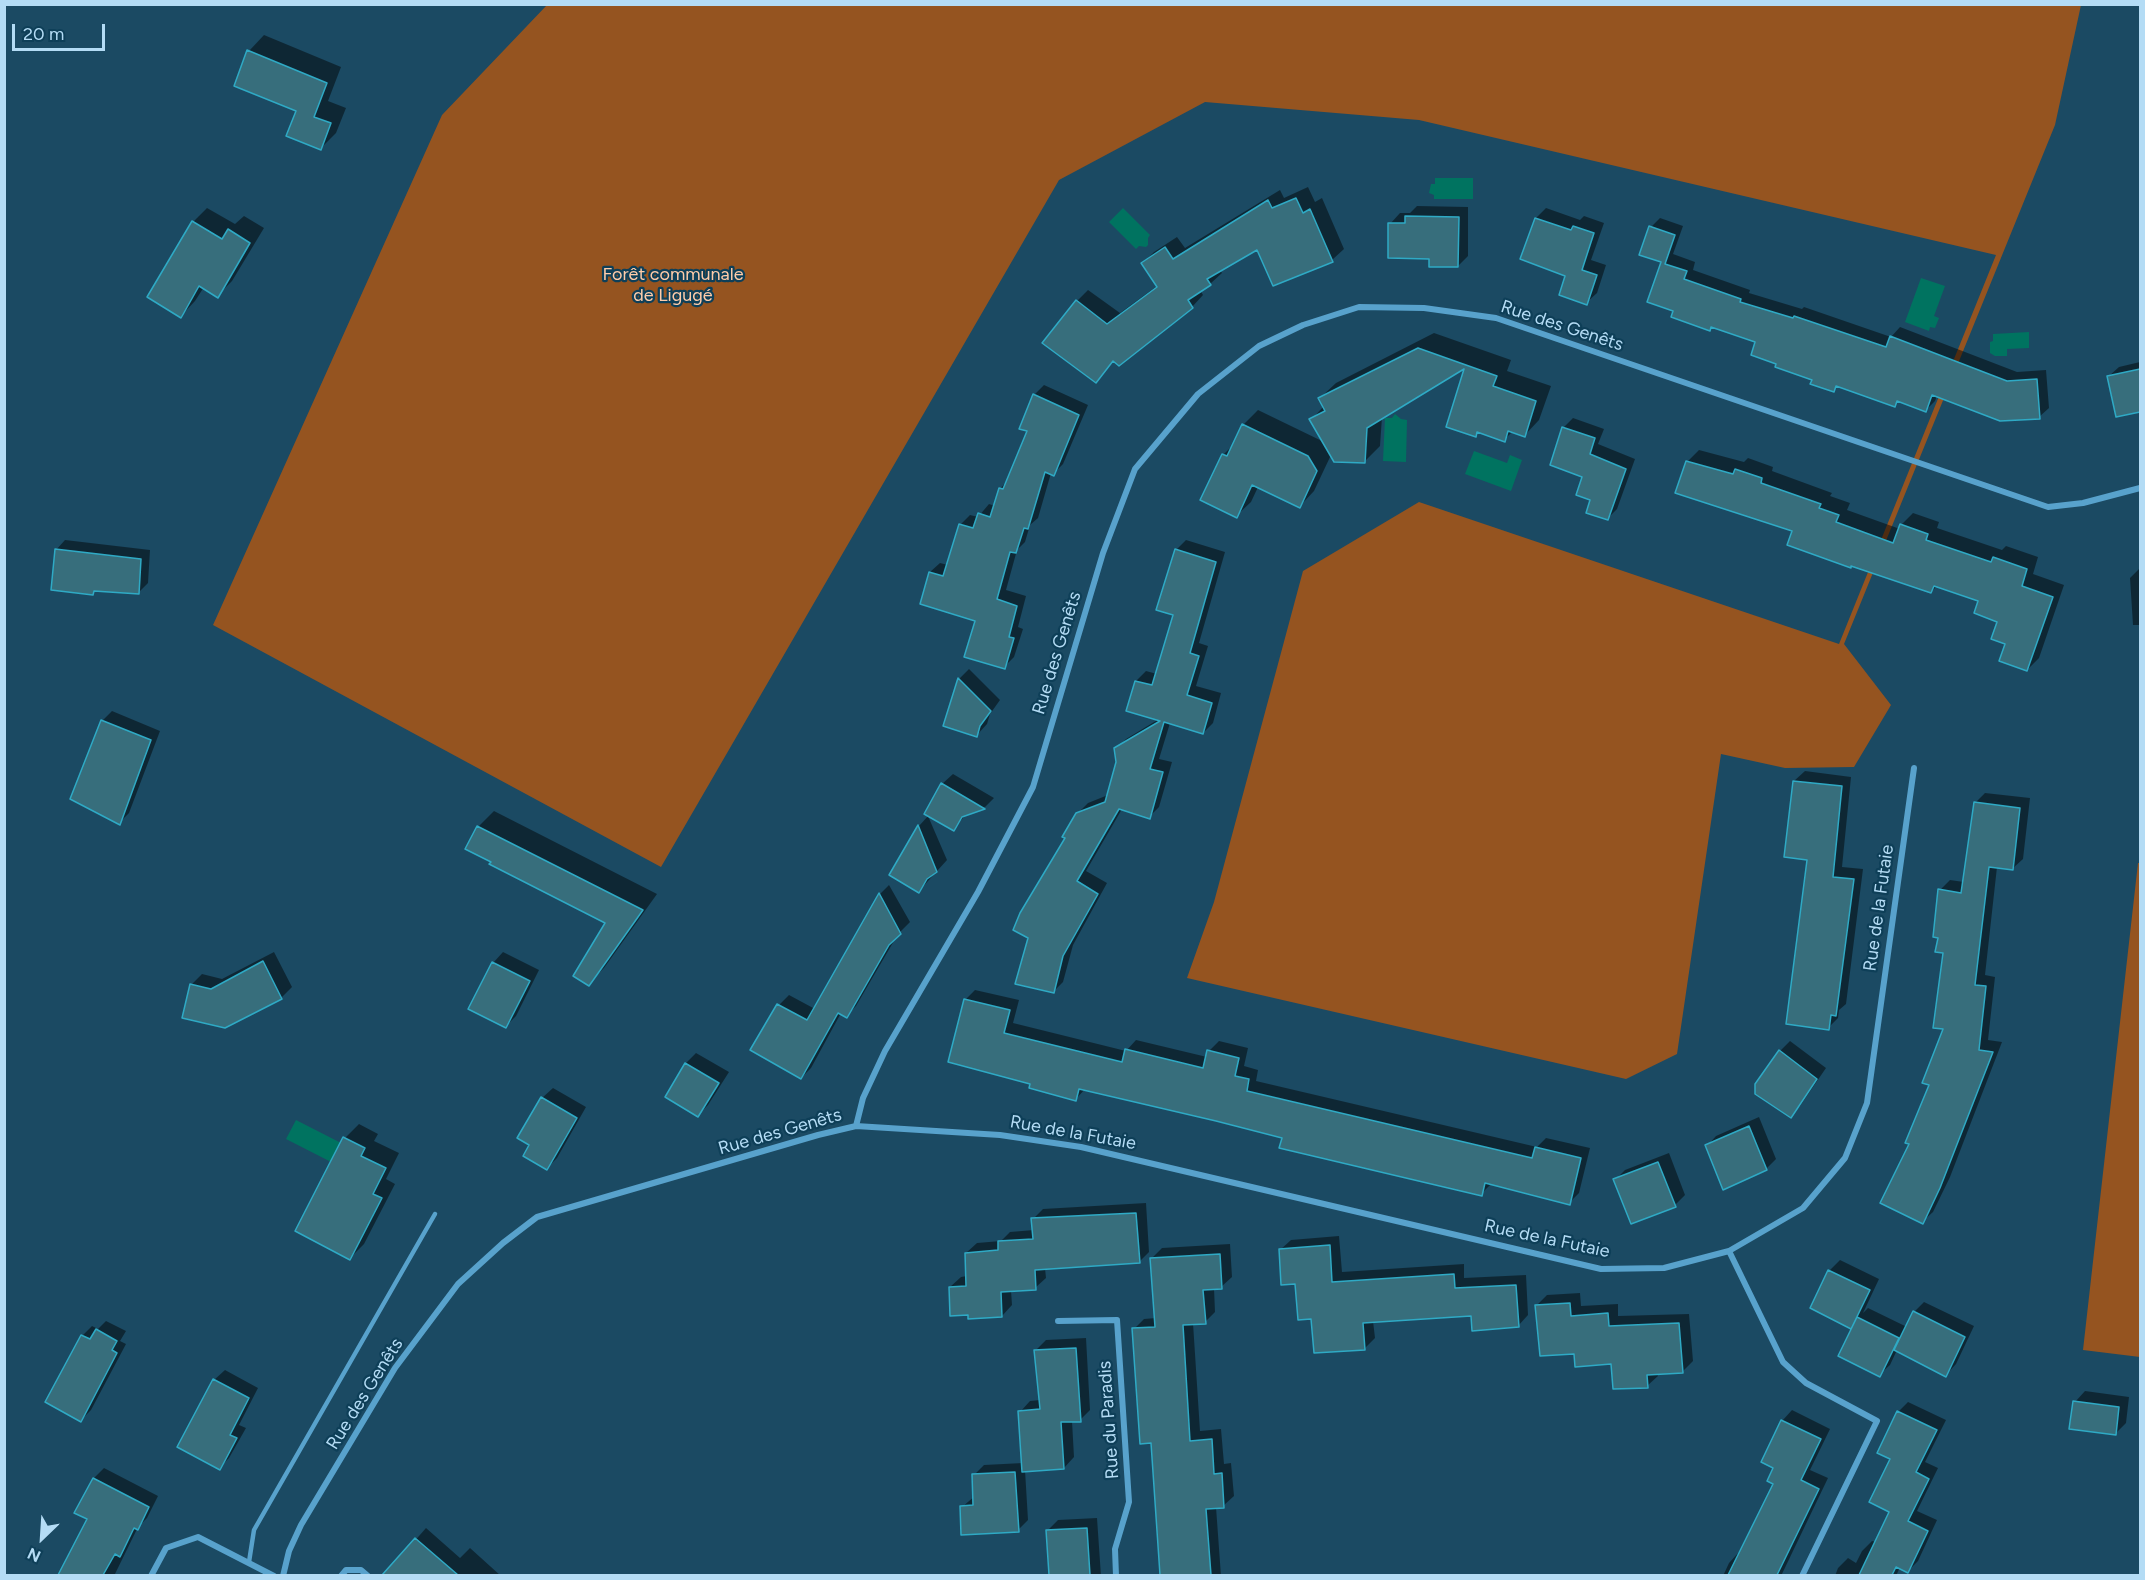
<!DOCTYPE html>
<meta charset="utf-8">
<style>
body{margin:0}
#map{position:relative;width:2145px;height:1580px;overflow:hidden;background:#1b4a63;font-family:Figtree,sans-serif}
canvas{display:block}
.frame{position:absolute;inset:0;border:6px solid #b4dcf5;pointer-events:none}
.north{position:absolute;left:12px;top:1508px;width:60px;height:60px;-webkit-text-stroke:4px #0e3f58;paint-order:stroke;rotate:205deg;font-size:16px;font-weight:700;line-height:24px;text-align:center;color:#b4dcf5}
.north::after{content:'';display:block;margin:auto;width:21px;height:27px;background:#b4dcf5;clip-path:polygon(50% 0,100% 100%,50% 72%,0 100%)}
.scale{position:absolute;left:12px;top:24px;width:93px;height:27px;box-sizing:border-box;border:3px solid #b4dcf5;border-top:0;padding-left:8px;font-size:18px;line-height:21px;white-space:nowrap;color:#b4dcf5;-webkit-text-stroke:4px #0e3f58;paint-order:stroke}
</style>
<div id="map">
<canvas width="2145" height="1580"></canvas>
<div class="frame"></div>
<div class="north">N</div>
<div class="scale">20 m</div>
</div>
<script>
const g = document.querySelector('canvas').getContext('2d');
g.lineJoin = 'round';
function paint(path, color) { g.fillStyle = color; g.fill(path, 'evenodd'); }
function strokePath(path, color, width, dash) { g.strokeStyle = color; g.lineWidth = width; g.lineCap = dash ? 'butt' : 'round'; g.setLineDash(dash || []); g.stroke(path); }
function write(font, color, halo, rows, align = 'center') {
  g.font = font + ' Figtree,sans-serif'; g.lineWidth = 4.5; g.setLineDash([]); g.textBaseline = 'middle'; g.strokeStyle = halo; g.fillStyle = color; for (const [text, x, y, turn = 0] of rows) {
    g.save(); g.translate(x, y); g.rotate((+turn || 0) * Math.PI / 180); g.textAlign = isNaN(turn) ? turn : align; if (halo) g.strokeText(text, 0, 0); g.fillText(text, 0, 0); g.restore();
  }
}
const green = new Path2D(`
 M 547,5 L 2081,5 L 2055,125 L 1844,644 L 1891,705 L 1854,767 L 1785,768 L 1721,754 L 1677,1054 L 1626,1079 L 1187,978 L 1214,902 L 1303,571 L 1419,502 L 1839,644 L 1996,255 L 1419,120 L 1205,102 L 1059,180 L 661,867 L 213,625 L 442,115 Z
 M 2138,863 L 2140,863 L 2140,1357 L 2083,1350 Z`);
const water = new Path2D(`
 M 1435,178 L 1473,178 L 1473,199 L 1434,199 L 1434,195 L 1429,193 L 1431,184 L 1435,184 Z
 M 1123,208 L 1150,235 L 1148,238 L 1148,245 L 1146,247 L 1139,246 L 1136,249 L 1109,222 Z
 M 1921,278 L 1945,286 L 1934,316 L 1939,318 L 1935,328 L 1930,327 L 1929,331 L 1905,322 Z
 M 2029,332 L 2029,348 L 2007,349 L 2007,356 L 1995,356 L 1990,353 L 1990,342 L 1993,341 L 1993,334 Z
 M 1395,414 L 1401,419 L 1407,420 L 1406,462 L 1383,461 L 1385,418 L 1392,418 Z
 M 1474,451 L 1507,463 L 1510,455 L 1522,460 L 1511,491 L 1465,474 Z
 M 296,1120 L 345,1145 L 335,1164 L 286,1139 Z`);
const shadow = new Path2D(`
 M 264,35 L 341,67 L 328,101 L 346,108 L 336,133 L 320,149 L 298,110 L 236,85 L 249,51 Z
 M 1308,187 L 1315,202 L 1322,198 L 1344,249 L 1332,260 L 1274,284 L 1257,248 L 1220,270 L 1222,273 L 1210,284 L 1200,290 L 1203,295 L 1192,307 L 1114,360 L 1096,381 L 1077,301 L 1088,290 L 1120,313 L 1157,286 L 1143,263 L 1154,252 L 1177,237 L 1185,248 L 1280,190 L 1284,198 Z
 M 1417,206 L 1468,207 L 1468,256 L 1458,266 L 1430,257 L 1390,224 L 1400,213 L 1410,213 Z
 M 207,208 L 235,224 L 244,216 L 264,228 L 232,281 L 217,296 L 204,287 L 195,301 L 181,316 L 193,222 Z
 M 1546,208 L 1580,220 L 1584,216 L 1604,223 L 1591,260 L 1606,265 L 1597,293 L 1586,303 L 1567,275 L 1536,218 Z
 M 1660,218 L 1683,226 L 1673,254 L 1695,262 L 1693,270 L 1750,290 L 1749,293 L 1802,309 L 1804,307 L 1891,337 L 1900,327 L 2017,372 L 2046,370 L 2049,408 L 2039,417 L 1937,396 L 1935,401 L 1926,410 L 1899,400 L 1894,405 L 1838,385 L 1833,390 L 1814,379 L 1778,363 L 1757,341 L 1713,326 L 1709,329 L 1675,310 L 1663,261 L 1651,227 Z
 M 1434,333 L 1511,360 L 1507,371 L 1551,386 L 1539,420 L 1524,436 L 1513,431 L 1504,440 L 1480,431 L 1475,435 L 1467,366 L 1382,417 L 1380,446 L 1365,461 L 1331,455 L 1314,491 L 1300,506 L 1258,487 L 1251,502 L 1236,516 L 1223,455 L 1234,444 L 1243,425 L 1258,410 L 1324,442 L 1311,420 L 1324,406 L 1320,398 L 1336,383 Z
 M 2140,362 L 2140,410 L 2117,415 L 2109,376 L 2119,367 Z
 M 1044,385 L 1088,405 L 1063,464 L 1053,474 L 1051,473 L 1038,518 L 1030,525 L 1025,542 L 1017,550 L 1006,590 L 1026,596 L 1018,627 L 1023,629 L 1014,657 L 1004,667 L 977,621 L 930,572 L 940,563 L 948,565 L 960,525 L 970,515 L 978,517 L 989,504 L 995,506 L 1000,489 L 1007,481 L 1029,431 L 1021,428 L 1035,394 Z
 M 1573,418 L 1604,429 L 1598,444 L 1635,459 L 1617,509 L 1607,519 L 1592,499 L 1563,428 Z
 M 1699,450 L 1744,462 L 1748,458 L 1773,467 L 1772,471 L 1832,493 L 1830,496 L 1850,503 L 1847,510 L 1900,529 L 1901,525 L 1913,513 L 1939,522 L 1937,528 L 2002,550 L 2006,546 L 2038,557 L 2033,574 L 2064,585 L 2039,658 L 2027,670 L 2006,643 L 1999,621 L 1980,600 L 1937,586 L 1931,592 L 1794,530 L 1687,462 Z
 M 65,540 L 150,550 L 148,583 L 138,593 L 96,590 L 93,593 L 56,550 Z
 M 1186,540 L 1225,552 L 1199,643 L 1208,646 L 1196,686 L 1221,693 L 1213,723 L 1203,733 L 1170,723 L 1159,759 L 1172,762 L 1159,807 L 1149,817 L 1122,809 L 1086,871 L 1107,883 L 1073,945 L 1063,982 L 1053,992 L 1067,838 L 1077,814 L 1088,803 L 1108,795 L 1118,763 L 1116,749 L 1126,739 L 1159,719 L 1136,681 L 1146,671 L 1157,674 L 1175,614 L 1176,550 Z
 M 2140,568 L 2140,625 L 2133,625 L 2130,578 Z
 M 969,669 L 1000,700 L 990,714 L 987,724 L 977,735 L 945,725 L 959,679 Z
 M 112,711 L 160,731 L 129,813 L 119,823 L 102,721 Z
 M 1805,771 L 1851,777 L 1842,867 L 1863,869 L 1846,1004 L 1839,1010 L 1838,1018 L 1828,1028 L 1809,859 L 1794,781 Z
 M 953,774 L 994,798 L 985,807 L 967,813 L 953,830 L 942,784 Z
 M 1985,793 L 2030,798 L 2023,859 L 2012,869 L 1997,867 L 1985,975 L 1995,977 L 1988,1040 L 2002,1042 L 1950,1177 L 1933,1212 L 1922,1222 L 1911,1143 L 1931,1085 L 1945,1028 L 1945,952 L 1939,936 L 1940,890 L 1950,880 L 1964,882 L 1975,803 Z
 M 494,811 L 657,894 L 604,968 L 588,984 L 607,923 L 467,849 L 478,827 Z
 M 928,816 L 947,860 L 919,891 L 891,874 L 919,826 Z
 M 889,885 L 910,922 L 898,934 L 856,1006 L 846,1016 L 841,1013 L 811,1068 L 801,1078 L 752,1049 L 779,1005 L 789,995 L 815,1009 L 880,894 Z
 M 274,952 L 292,987 L 281,998 L 225,1026 L 191,985 L 202,974 L 222,979 Z
 M 503,952 L 539,970 L 516,1016 L 506,1026 L 493,963 Z
 M 975,990 L 1019,1000 L 1013,1023 L 1126,1051 L 1136,1040 L 1207,1057 L 1209,1051 L 1219,1041 L 1248,1048 L 1244,1066 L 1258,1070 L 1256,1081 L 1537,1147 L 1546,1138 L 1590,1148 L 1579,1193 L 1569,1203 L 1492,1183 L 1481,1194 L 1283,1137 L 1085,1089 L 1076,1099 L 1032,1083 L 965,1000 Z
 M 1790,1041 L 1826,1068 L 1800,1106 L 1790,1116 L 1780,1051 Z
 M 696,1053 L 729,1072 L 708,1105 L 698,1115 L 667,1097 L 686,1063 Z
 M 553,1088 L 586,1107 L 557,1158 L 547,1168 L 531,1144 L 542,1098 Z
 M 1759,1117 L 1776,1159 L 1766,1169 L 1707,1146 L 1716,1136 Z
 M 359,1124 L 378,1134 L 374,1141 L 399,1153 L 386,1179 L 395,1184 L 364,1244 L 350,1258 L 345,1138 Z
 M 1669,1153 L 1685,1195 L 1675,1205 L 1615,1180 L 1625,1170 Z
 M 1146,1203 L 1149,1252 L 1139,1262 L 1045,1268 L 1046,1278 L 1035,1288 L 1011,1290 L 1012,1305 L 1002,1316 L 969,1313 L 950,1287 L 961,1277 L 967,1276 L 966,1253 L 977,1243 L 1001,1241 L 1010,1232 L 1034,1230 L 1033,1219 L 1043,1209 Z
 M 1339,1236 L 1342,1272 L 1464,1264 L 1464,1278 L 1526,1275 L 1528,1315 L 1518,1326 L 1472,1315 L 1373,1321 L 1375,1338 L 1364,1349 L 1313,1317 L 1280,1250 L 1291,1240 Z
 M 1230,1244 L 1232,1277 L 1221,1287 L 1214,1288 L 1215,1312 L 1205,1322 L 1193,1323 L 1200,1431 L 1221,1429 L 1224,1464 L 1231,1463 L 1234,1496 L 1223,1506 L 1216,1507 L 1221,1576 L 1161,1576 L 1153,1441 L 1134,1329 L 1144,1319 L 1156,1318 L 1152,1258 L 1162,1248 Z
 M 1840,1260 L 1879,1279 L 1863,1313 L 1868,1308 L 1907,1327 L 1914,1312 L 1924,1302 L 1974,1326 L 1956,1364 L 1946,1375 L 1897,1350 L 1890,1365 L 1879,1375 L 1856,1322 L 1851,1327 L 1829,1271 Z
 M 1580,1293 L 1581,1306 L 1618,1304 L 1618,1316 L 1689,1314 L 1693,1361 L 1683,1371 L 1657,1373 L 1658,1376 L 1647,1386 L 1613,1363 L 1575,1352 L 1537,1305 L 1547,1295 Z
 M 106,1321 L 126,1331 L 120,1341 L 126,1344 L 91,1410 L 81,1420 L 47,1402 L 83,1335 L 92,1326 L 98,1329 Z
 M 1086,1338 L 1090,1410 L 1080,1420 L 1072,1421 L 1074,1457 L 1064,1468 L 1025,1470 L 1028,1520 L 1018,1530 L 962,1507 L 975,1496 L 974,1475 L 984,1465 L 1023,1463 L 1020,1412 L 1030,1401 L 1040,1400 L 1036,1350 L 1046,1340 Z
 M 225,1370 L 258,1388 L 239,1425 L 246,1428 L 229,1458 L 219,1468 L 214,1380 Z
 M 2085,1391 L 2129,1397 L 2126,1423 L 2115,1434 L 2075,1402 Z
 M 1908,1402 L 1946,1420 L 1925,1462 L 1938,1468 L 1917,1511 L 1937,1520 L 1918,1561 L 1908,1571 L 1900,1567 L 1896,1576 L 1835,1576 L 1838,1568 L 1848,1558 L 1856,1563 L 1862,1551 L 1872,1541 L 1876,1542 L 1891,1511 L 1892,1459 L 1898,1412 Z
 M 1792,1410 L 1830,1429 L 1810,1470 L 1828,1478 L 1781,1576 L 1723,1576 L 1729,1563 L 1739,1552 L 1775,1483 L 1775,1467 L 1763,1461 L 1782,1421 Z
 M 104,1468 L 158,1496 L 147,1518 L 138,1527 L 114,1576 L 73,1576 L 62,1570 L 89,1518 L 76,1512 L 94,1478 Z
 M 1097,1518 L 1101,1576 L 1050,1576 L 1047,1531 L 1058,1520 Z
 M 426,1528 L 460,1558 L 470,1548 L 501,1576 L 384,1576 Z`);
const building = new Path2D(`
 M 247,50 L 327,83 L 314,117 L 331,123 L 321,150 L 286,136 L 296,111 L 234,86 Z
 M 1296,198 L 1303,213 L 1310,209 L 1333,262 L 1273,286 L 1257,250 L 1207,279 L 1211,285 L 1188,300 L 1193,308 L 1119,366 L 1113,361 L 1096,383 L 1042,343 L 1076,300 L 1107,324 L 1157,287 L 1141,263 L 1165,247 L 1173,259 L 1268,200 L 1272,208 Z
 M 1405,216 L 1459,217 L 1458,267 L 1429,267 L 1429,259 L 1388,258 L 1388,223 L 1405,223 Z
 M 1535,218 L 1571,230 L 1573,226 L 1594,233 L 1582,270 L 1597,275 L 1587,305 L 1559,295 L 1565,276 L 1520,259 Z
 M 192,221 L 222,239 L 228,229 L 250,243 L 218,298 L 199,286 L 181,318 L 147,297 Z
 M 1649,226 L 1675,235 L 1665,264 L 1687,271 L 1684,279 L 1741,299 L 1740,302 L 1793,318 L 1794,316 L 1886,347 L 1890,336 L 2007,381 L 2037,379 L 2040,419 L 2000,421 L 1932,395 L 1926,412 L 1897,401 L 1895,407 L 1836,386 L 1834,392 L 1810,384 L 1812,380 L 1775,367 L 1776,364 L 1751,355 L 1755,342 L 1711,327 L 1710,331 L 1671,317 L 1673,311 L 1647,302 L 1661,262 L 1639,255 Z
 M 1418,348 L 1497,376 L 1493,386 L 1536,401 L 1525,437 L 1508,431 L 1505,442 L 1477,432 L 1476,437 L 1446,427 L 1464,369 L 1367,428 L 1365,463 L 1334,462 L 1309,419 L 1325,411 L 1318,398 Z
 M 2140,369 L 2140,412 L 2116,417 L 2107,376 Z
 M 1033,394 L 1079,415 L 1054,476 L 1045,472 L 1028,529 L 1024,528 L 1016,553 L 1010,552 L 997,599 L 1017,606 L 1009,637 L 1014,638 L 1005,669 L 964,657 L 975,621 L 920,604 L 929,572 L 943,576 L 959,524 L 973,528 L 978,513 L 990,517 L 999,488 L 1003,489 L 1027,431 L 1019,429 Z
 M 1242,424 L 1308,456 L 1317,471 L 1300,508 L 1252,485 L 1237,518 L 1200,500 L 1222,454 L 1227,456 Z
 M 1562,427 L 1595,438 L 1590,454 L 1626,469 L 1608,520 L 1586,513 L 1590,500 L 1576,495 L 1582,477 L 1550,465 Z
 M 1686,461 L 1733,474 L 1735,469 L 1762,478 L 1761,483 L 1821,504 L 1819,508 L 1839,515 L 1836,522 L 1893,543 L 1900,524 L 1928,534 L 1926,540 L 1991,562 L 1993,557 L 2027,569 L 2022,586 L 2053,597 L 2027,671 L 1999,661 L 2005,644 L 1991,639 L 1997,622 L 1974,613 L 1978,601 L 1934,586 L 1931,593 L 1851,566 L 1851,568 L 1787,545 L 1792,531 L 1675,493 Z
 M 55,549 L 141,559 L 139,594 L 94,591 L 93,595 L 51,590 Z
 M 1175,549 L 1216,562 L 1190,653 L 1199,656 L 1187,695 L 1212,703 L 1203,734 L 1164,722 L 1150,769 L 1163,772 L 1150,819 L 1119,809 L 1077,881 L 1098,894 L 1063,956 L 1054,993 L 1015,984 L 1028,938 L 1013,930 L 1020,913 L 1065,838 L 1062,837 L 1076,813 L 1105,802 L 1116,762 L 1114,748 L 1160,721 L 1126,711 L 1135,681 L 1152,685 L 1173,615 L 1156,610 Z
 M 958,678 L 991,711 L 980,726 L 977,737 L 943,726 Z
 M 101,720 L 151,740 L 120,825 L 70,799 Z
 M 1793,781 L 1842,786 L 1833,877 L 1854,879 L 1836,1016 L 1831,1015 L 1829,1030 L 1786,1024 L 1807,860 L 1784,857 Z
 M 941,783 L 985,809 L 962,817 L 954,831 L 924,814 Z
 M 1974,802 L 2020,808 L 2013,870 L 1989,867 L 1975,985 L 1986,986 L 1979,1050 L 1993,1052 L 1940,1188 L 1923,1224 L 1880,1203 L 1909,1144 L 1905,1143 L 1929,1085 L 1922,1083 L 1943,1029 L 1933,1028 L 1943,953 L 1935,952 L 1938,938 L 1933,937 L 1938,889 L 1961,893 Z
 M 918,825 L 937,872 L 927,879 L 919,893 L 889,875 Z
 M 477,826 L 643,910 L 589,986 L 573,976 L 605,923 L 489,864 L 491,862 L 465,849 Z
 M 879,893 L 901,934 L 889,945 L 847,1018 L 838,1013 L 801,1079 L 750,1050 L 777,1004 L 807,1020 Z
 M 263,961 L 282,999 L 225,1028 L 182,1018 L 190,984 L 211,989 Z
 M 492,962 L 530,981 L 506,1028 L 468,1009 Z
 M 964,999 L 1010,1010 L 1004,1033 L 1122,1062 L 1125,1049 L 1203,1068 L 1207,1050 L 1239,1058 L 1235,1076 L 1249,1079 L 1247,1091 L 1532,1158 L 1535,1147 L 1581,1158 L 1570,1205 L 1485,1183 L 1482,1196 L 1279,1148 L 1282,1138 L 1216,1121 L 1079,1089 L 1076,1101 L 1029,1088 L 1030,1084 L 948,1062 Z
 M 1779,1050 L 1817,1079 L 1791,1118 L 1755,1094 L 1755,1084 Z
 M 685,1063 L 719,1083 L 698,1117 L 665,1097 Z
 M 541,1097 L 577,1118 L 547,1170 L 523,1156 L 529,1145 L 517,1138 Z
 M 1749,1126 L 1767,1170 L 1723,1190 L 1705,1145 Z
 M 343,1137 L 365,1148 L 361,1156 L 386,1168 L 373,1194 L 382,1198 L 350,1260 L 295,1231 Z
 M 1658,1162 L 1676,1207 L 1631,1224 L 1613,1179 Z
 M 1136,1213 L 1140,1263 L 1035,1270 L 1036,1290 L 1001,1292 L 1002,1317 L 968,1319 L 968,1315 L 950,1316 L 949,1287 L 966,1286 L 965,1253 L 998,1250 L 998,1241 L 1033,1239 L 1031,1218 Z
 M 1330,1245 L 1332,1282 L 1454,1274 L 1455,1288 L 1516,1285 L 1519,1327 L 1472,1331 L 1471,1316 L 1363,1323 L 1365,1350 L 1314,1353 L 1311,1319 L 1298,1320 L 1295,1284 L 1281,1285 L 1279,1249 Z
 M 1220,1254 L 1222,1289 L 1203,1290 L 1206,1324 L 1183,1325 L 1190,1441 L 1212,1439 L 1214,1474 L 1222,1473 L 1224,1508 L 1206,1509 L 1211,1575 L 1160,1575 L 1151,1443 L 1140,1444 L 1132,1328 L 1155,1327 L 1150,1258 Z
 M 1828,1270 L 1870,1290 L 1851,1329 L 1810,1308 Z
 M 1570,1303 L 1571,1316 L 1608,1313 L 1609,1326 L 1679,1323 L 1683,1373 L 1647,1375 L 1648,1388 L 1613,1389 L 1611,1364 L 1575,1367 L 1574,1354 L 1540,1356 L 1535,1305 Z
 M 1913,1311 L 1965,1337 L 1946,1377 L 1894,1350 Z
 M 1857,1317 L 1899,1338 L 1880,1377 L 1838,1356 Z
 M 96,1329 L 117,1341 L 112,1350 L 117,1353 L 81,1422 L 45,1402 L 81,1335 L 90,1339 Z
 M 1076,1348 L 1081,1422 L 1061,1422 L 1064,1469 L 1022,1472 L 1018,1411 L 1040,1409 L 1034,1350 Z
 M 213,1379 L 249,1398 L 230,1435 L 237,1438 L 220,1470 L 177,1447 Z
 M 2073,1401 L 2119,1407 L 2116,1435 L 2069,1429 Z
 M 1897,1411 L 1937,1430 L 1916,1472 L 1929,1479 L 1908,1521 L 1928,1531 L 1908,1573 L 1896,1567 L 1892,1575 L 1859,1575 L 1889,1512 L 1869,1502 L 1890,1459 L 1877,1453 Z
 M 1781,1420 L 1821,1439 L 1801,1480 L 1819,1489 L 1777,1575 L 1728,1575 L 1773,1484 L 1767,1481 L 1773,1468 L 1761,1462 Z
 M 1015,1472 L 1019,1532 L 961,1535 L 960,1506 L 973,1505 L 972,1474 Z
 M 93,1478 L 149,1507 L 138,1530 L 134,1528 L 120,1557 L 115,1554 L 103,1575 L 58,1575 L 87,1519 L 74,1513 Z
 M 1087,1528 L 1090,1575 L 1049,1575 L 1046,1530 Z
 M 415,1538 L 458,1575 L 382,1575 Z`);
const lane = new Path2D(`
 M 249,1562 L 254,1530 L 435,1214`);
const street = new Path2D(`
 M 856,1126 L 1000,1135 L 1081,1147 L 1601,1269 L 1664,1268 L 1729,1251 L 1803,1208 L 1845,1158 L 1867,1103 L 1914,768
 M 1729,1251 L 1783,1362 L 1806,1383 L 1877,1421 L 1802,1576
 M 1058,1321 L 1117,1320 L 1129,1502 L 1115,1549 L 1116,1576
 M 151,1576 L 166,1548 L 198,1537 L 274,1576
 M 283,1576 L 289,1551 L 301,1525 L 395,1368 L 458,1284 L 503,1243 L 537,1217 L 818,1135 L 856,1126 L 863,1098 L 885,1051 L 978,892 L 1033,787 L 1103,553 L 1135,469 L 1198,394 L 1259,346 L 1303,325 L 1359,307 L 1424,308 L 1496,318 L 2048,507 L 2083,503 L 2140,488
 M 341,1576 L 346,1570 L 361,1570 L 368,1576`);
const parkNames = [
 ["Forêt communale",673,275],
 ["de Ligugé",673,296]
];
const streetNames = [
 ["Rue des Genêts",1562,326,18],
 ["Rue des Genêts",1057,653,-73],
 ["Rue de la Futaie",1879,908,-82],
 ["Rue des Genêts",780,1132,-16],
 ["Rue de la Futaie",1073,1133,10],
 ["Rue de la Futaie",1547,1239,12],
 ["Rue des Genêts",365,1394,-58],
 ["Rue du Paradis",1109,1420,-94]
];
paint(green, '#955420');
paint(water, '#007360');
paint(shadow, '#0007');
paint(building, '#376e7c');
strokePath(building, '#2faac5', 1.5);
strokePath(lane, '#58a2cc', 4.5);
strokePath(street, '#58a2cc', 6);
write('18px', '#ffcca9', '#0e3f58', parkNames);
write('18px', '#b4dcf5', '#0e3f58', streetNames);
</script>
